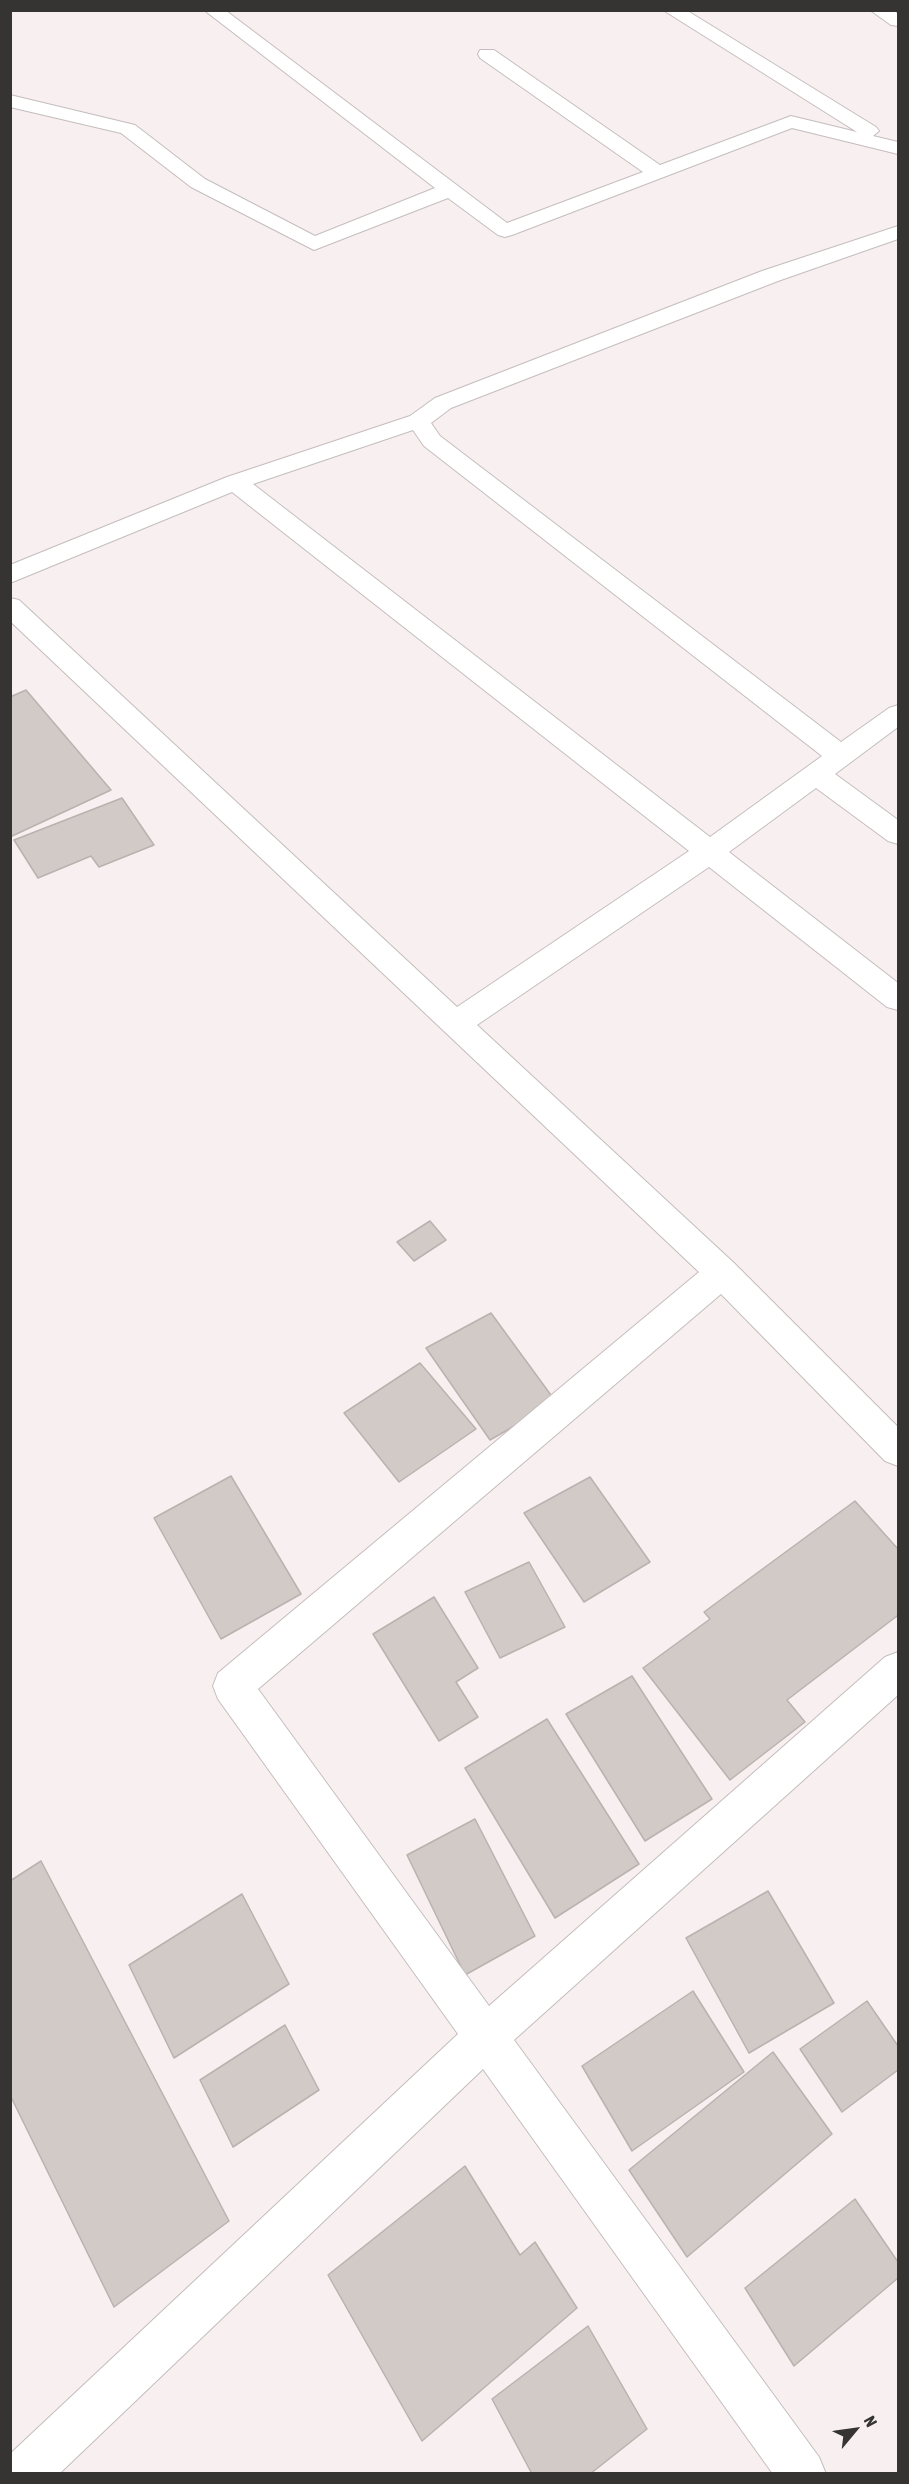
<!DOCTYPE html>
<style>
body{margin:0}
#map{position:relative;width:909px;height:2484px;overflow:hidden;background:#f8f0f0;font-family:"Asap Condensed",sans-serif}
canvas{display:block}
.frame{position:absolute;inset:0;border:12px solid #363333;pointer-events:none}
.north{position:absolute;left:825px;top:2400px;width:60px;height:60px;-webkit-text-stroke:4px #f8f0f0;paint-order:stroke;rotate:61deg;font-size:16px;font-weight:700;line-height:24px;text-align:center;color:#363333}
.north::after{content:'';display:block;margin:auto;width:21px;height:27px;background:#363333;clip-path:polygon(50% 0,100% 100%,50% 72%,0 100%)}
</style>
<div id="map">
<canvas width="909" height="2484"></canvas>
<div class="frame"></div>
<div class="north">N</div>
</div>
<script>
const g = document.querySelector('canvas').getContext('2d');
g.lineJoin = 'round';
function paint(path, color) { g.fillStyle = color; g.fill(path, 'evenodd'); }
function strokePath(path, color, width, dash) { g.strokeStyle = color; g.lineWidth = width; g.lineCap = dash ? 'butt' : 'round'; g.setLineDash(dash || []); g.stroke(path); }
const building = new Path2D(`
 M 26,690 L 111,790 L 10,837 L 10,697 Z
 M 122,798 L 154,845 L 99,867 L 91,856 L 38,878 L 14,840 Z
 M 430,1221 L 446,1240 L 414,1261 L 397,1242 Z
 M 491,1313 L 556,1402 L 490,1440 L 426,1348 Z
 M 420,1363 L 476,1429 L 399,1482 L 344,1413 Z
 M 231,1476 L 301,1594 L 221,1639 L 154,1518 Z
 M 590,1477 L 650,1562 L 584,1602 L 524,1513 Z
 M 855,1501 L 898,1549 L 898,1618 L 897,1616 L 787,1700 L 805,1722 L 730,1780 L 643,1668 L 710,1619 L 704,1612 Z
 M 529,1562 L 565,1627 L 500,1658 L 465,1592 Z
 M 434,1597 L 478,1668 L 456,1682 L 478,1717 L 439,1741 L 373,1634 Z
 M 632,1676 L 712,1799 L 645,1841 L 566,1714 Z
 M 547,1719 L 639,1864 L 555,1918 L 465,1768 Z
 M 475,1819 L 535,1936 L 465,1975 L 407,1855 Z
 M 41,1861 L 229,2221 L 114,2307 L 10,2095 L 10,1881 Z
 M 768,1891 L 834,2003 L 749,2053 L 686,1938 Z
 M 242,1894 L 289,1984 L 174,2058 L 129,1965 Z
 M 693,1991 L 744,2072 L 632,2151 L 582,2066 Z
 M 867,2001 L 898,2046 L 898,2070 L 842,2112 L 800,2049 Z
 M 285,2025 L 319,2090 L 233,2147 L 200,2080 Z
 M 773,2052 L 832,2134 L 687,2257 L 629,2170 Z
 M 465,2166 L 520,2255 L 535,2242 L 577,2308 L 422,2441 L 328,2275 Z
 M 855,2199 L 898,2262 L 898,2278 L 794,2366 L 745,2288 Z
 M 588,2326 L 647,2429 L 590,2474 L 532,2474 L 492,2399 Z`);
const minor = new Path2D(`
 M 204,10 L 225,10 L 507,223 L 643,172 L 480,58 L 478,54 L 480,50 L 494,50 L 660,165 L 791,116 L 857,132 L 663,10 L 686,10 L 876,127 L 879,131 L 873,136 L 898,142 L 898,154 L 792,128 L 512,235 L 505,237 L 498,235 L 448,198 L 314,250 L 191,187 L 121,133 L 10,107 L 10,95 L 135,125 L 205,179 L 315,236 L 435,188 Z
 M 870,10 L 893,10 L 898,14 L 898,26 L 891,25 Z
 M 898,226 L 898,239 L 778,281 L 451,408 L 431,423 L 440,436 L 841,742 L 889,708 L 898,705 L 898,727 L 835,774 L 898,820 L 898,844 L 888,841 L 816,788 L 729,852 L 898,983 L 898,1010 L 887,1007 L 709,867 L 477,1025 L 734,1263 L 898,1427 L 898,1466 L 885,1461 L 721,1294 L 258,1689 L 489,2006 L 885,1657 L 898,1652 L 898,1695 L 514,2040 L 819,2457 L 826,2474 L 773,2474 L 483,2069 L 59,2474 L 10,2474 L 10,2454 L 458,2034 L 218,1699 L 213,1686 L 218,1673 L 699,1272 L 10,621 L 10,598 L 19,600 L 457,1007 L 689,851 L 232,492 L 10,583 L 10,565 L 227,477 L 410,416 L 435,398 L 762,271 ZM 413,430 L 424,446 L 822,756 L 710,837 L 253,484 Z`);
paint(building, '#d1cac7');
strokePath(building, '#b9b2af', 1.5);
strokePath(minor, '#c5bdbd', 2);
paint(minor, '#fff');
</script>
